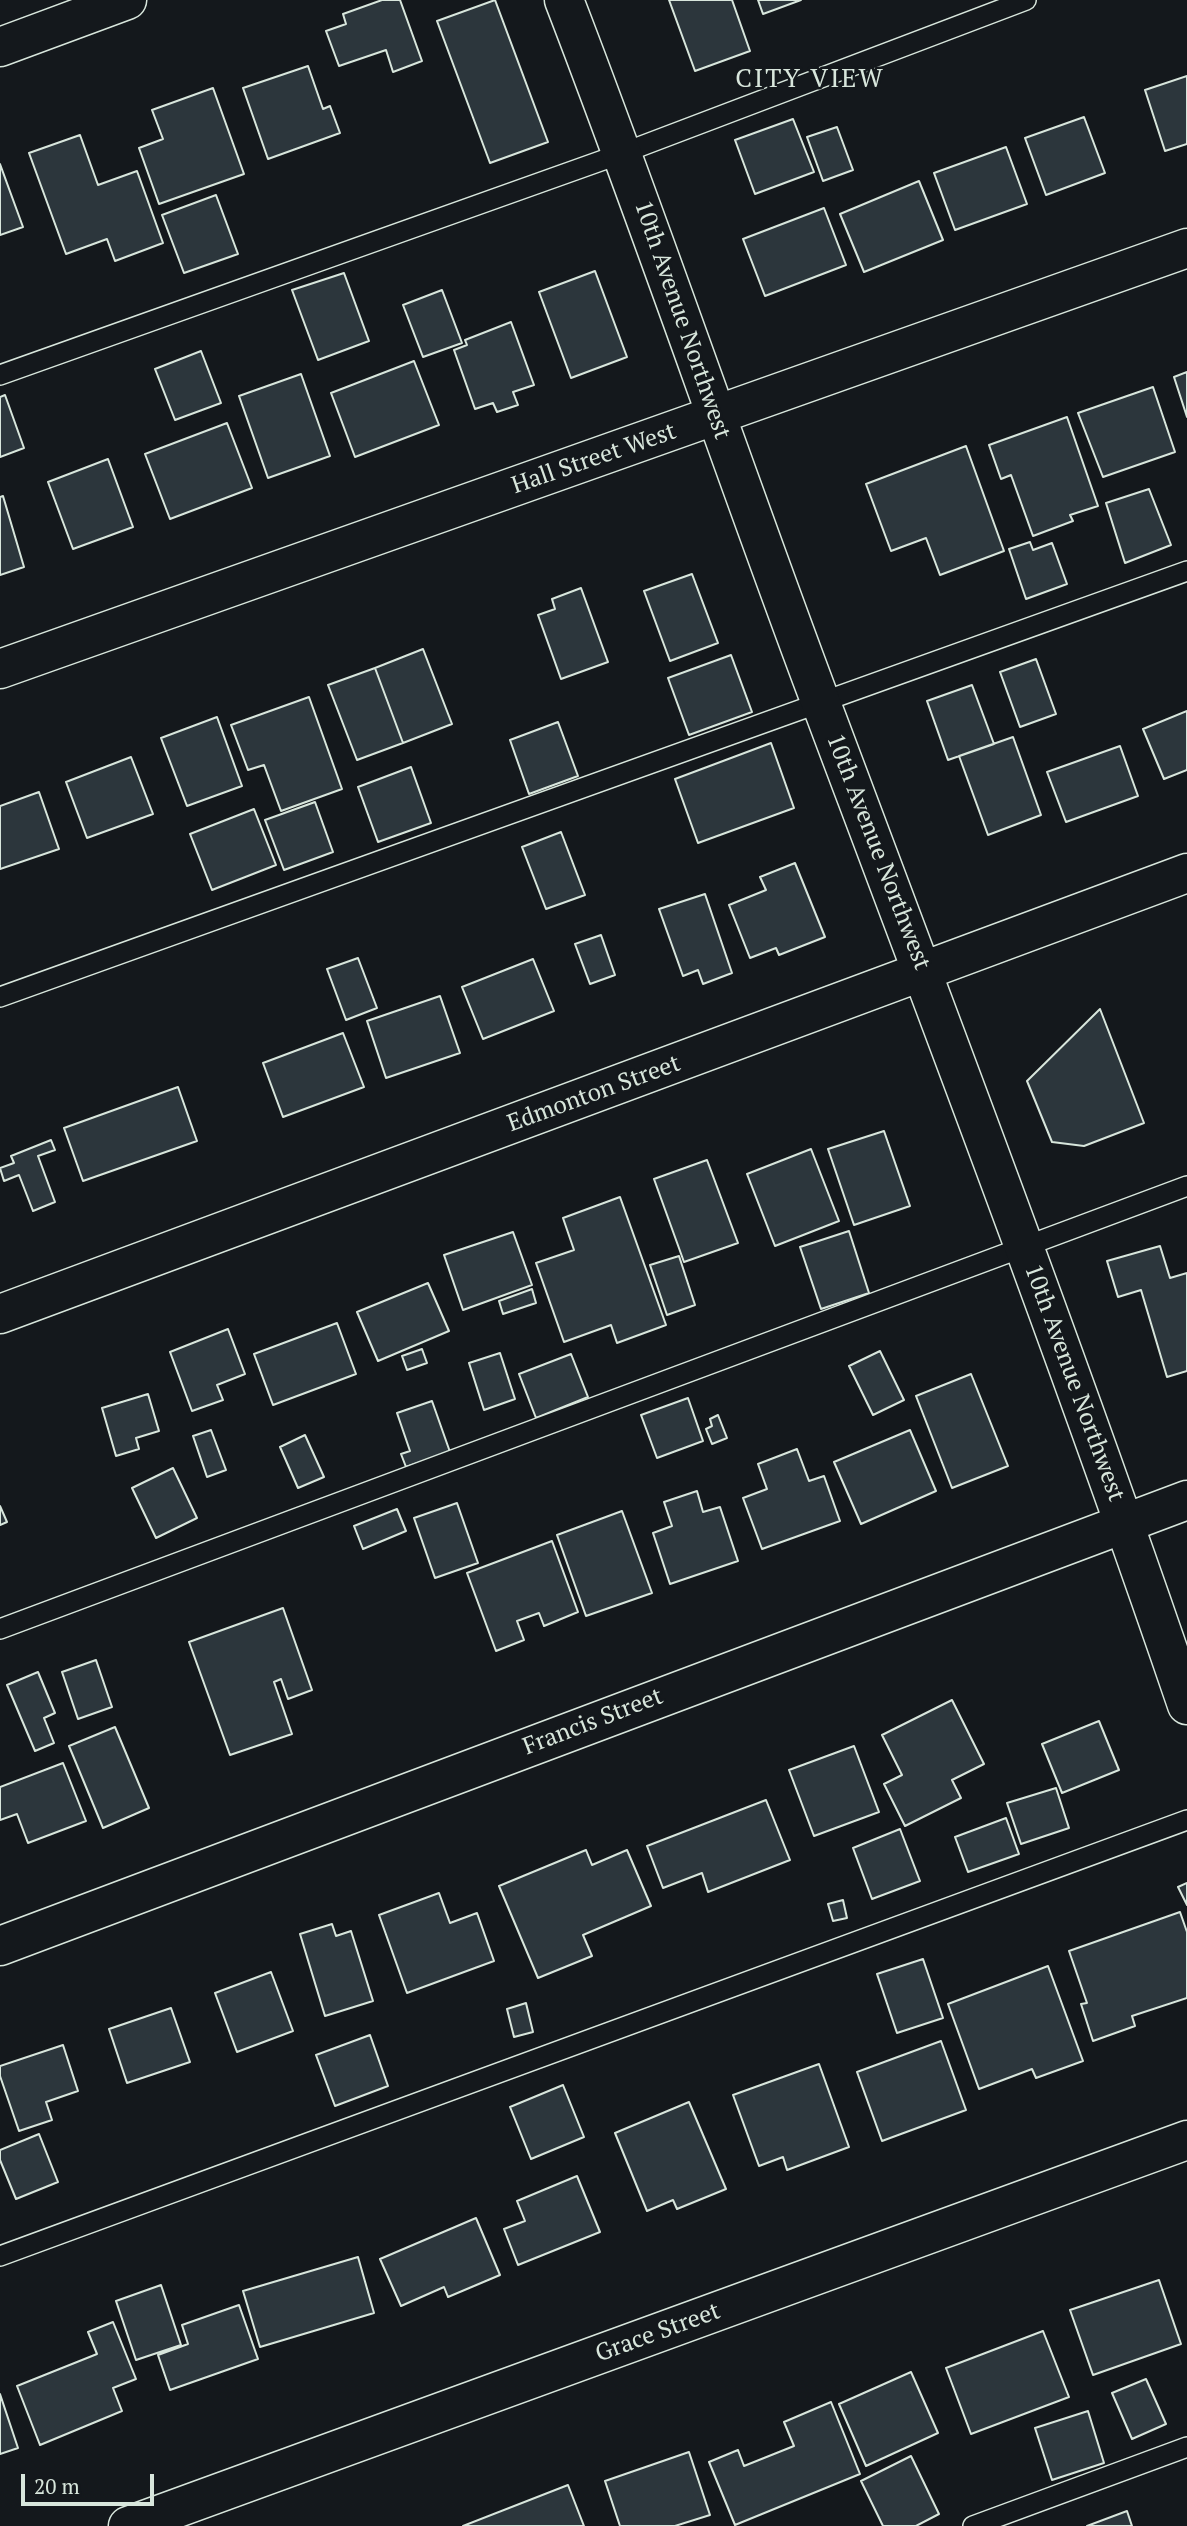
<!DOCTYPE html>
<style>
body{margin:0}
#map{position:relative;width:1187px;height:2526px;overflow:hidden;background:#14181c;font-family:"PT Serif",serif}
canvas{display:block}
.scale{position:absolute;left:21px;top:2474px;width:133px;height:32px;box-sizing:border-box;border:4px solid #d8e6dc;border-top:0;padding-left:9px;font-size:21px;line-height:24px;white-space:nowrap;color:#d8e6dc;-webkit-text-stroke:5px #14181c;paint-order:stroke}
</style>
<div id="map">
<canvas width="1187" height="2526"></canvas>
<div class="scale">20 m</div>
</div>
<script>
const g = document.querySelector('canvas').getContext('2d');
g.lineJoin = 'round';
function paint(path, color) { g.fillStyle = color; g.fill(path, 'evenodd'); }
function strokePath(path, color, width, dash) { g.strokeStyle = color; g.lineWidth = width; g.lineCap = dash ? 'butt' : 'round'; g.setLineDash(dash || []); g.stroke(path); }
function write(font, color, halo, rows, align = 'center') {
  g.font = font + ' "PT Serif",serif'; g.lineWidth = 5; g.setLineDash([]); g.textBaseline = 'middle'; g.strokeStyle = halo; g.fillStyle = color; for (const [text, x, y, turn = 0] of rows) {
    g.save(); g.translate(x, y); g.rotate((+turn || 0) * Math.PI / 180); g.textAlign = isNaN(turn) ? turn : align; if (halo) g.strokeText(text, 0, 0); g.fillText(text, 0, 0); g.restore();
  }
}
const building = new Path2D(`
 M 382,0 L 400,0 L 422,61 L 393,72 L 386,50 L 339,66 L 326,31 L 346,24 L 343,14 Z
 M 495,0 L 548,142 L 490,163 L 437,21 Z
 M 669,0 L 732,0 L 750,51 L 695,71 Z
 M 758,0 L 801,0 L 763,14 Z
 M 308,66 L 323,109 L 330,106 L 340,133 L 268,159 L 243,88 Z
 M 1187,76 L 1187,144 L 1165,151 L 1145,90 Z
 M 213,88 L 244,174 L 159,204 L 139,148 L 163,139 L 152,110 Z
 M 1084,117 L 1105,173 L 1046,195 L 1025,138 Z
 M 793,119 L 814,172 L 755,194 L 735,140 Z
 M 837,127 L 853,170 L 823,181 L 807,137 Z
 M 80,135 L 98,185 L 137,171 L 163,243 L 115,261 L 107,239 L 66,254 L 29,153 Z
 M 1006,147 L 1027,204 L 955,230 L 934,173 Z
 M 0,164 L 23,227 L 0,235 Z
 M 919,181 L 943,240 L 864,272 L 840,214 Z
 M 216,195 L 238,254 L 184,273 L 162,215 Z
 M 824,208 L 846,265 L 765,296 L 743,239 Z
 M 595,271 L 627,357 L 571,378 L 539,292 Z
 M 344,273 L 369,341 L 318,360 L 292,290 Z
 M 442,290 L 462,343 L 423,357 L 403,305 Z
 M 511,322 L 534,385 L 513,392 L 518,405 L 497,412 L 493,403 L 475,409 L 454,350 L 467,345 L 465,340 Z
 M 201,351 L 221,403 L 175,420 L 155,369 Z
 M 414,361 L 439,425 L 355,457 L 331,393 Z
 M 1187,372 L 1187,417 L 1174,377 Z
 M 301,374 L 330,456 L 268,478 L 239,396 Z
 M 1153,387 L 1175,452 L 1103,477 L 1078,413 Z
 M 5,395 L 24,448 L 0,457 L 0,397 Z
 M 1067,417 L 1098,506 L 1070,515 L 1073,521 L 1033,536 L 1011,475 L 1001,479 L 989,445 Z
 M 227,423 L 252,488 L 170,519 L 145,454 Z
 M 966,446 L 1004,551 L 940,575 L 926,538 L 891,551 L 866,484 Z
 M 108,459 L 133,527 L 73,549 L 48,482 Z
 M 1149,489 L 1171,545 L 1125,563 L 1106,503 Z
 M 3,496 L 24,567 L 0,575 L 0,497 Z
 M 1030,542 L 1033,550 L 1052,543 L 1067,584 L 1026,599 L 1009,549 Z
 M 692,574 L 718,643 L 670,661 L 644,591 Z
 M 581,588 L 608,662 L 561,679 L 538,615 L 555,609 L 552,599 Z
 M 423,649 L 452,724 L 403,743 L 375,668 Z
 M 731,655 L 752,712 L 689,735 L 668,678 Z
 M 1036,659 L 1056,714 L 1020,727 L 1000,672 Z
 M 375,668 L 403,743 L 357,760 L 328,685 Z
 M 972,685 L 994,744 L 948,760 L 927,701 Z
 M 309,697 L 342,789 L 281,811 L 264,765 L 248,770 L 231,725 Z
 M 1187,711 L 1187,770 L 1164,779 L 1143,729 Z
 M 217,717 L 242,786 L 187,806 L 161,738 Z
 M 558,722 L 578,776 L 529,794 L 510,740 Z
 M 1013,737 L 1041,815 L 988,835 L 959,756 Z
 M 771,743 L 794,808 L 698,843 L 675,779 Z
 M 1120,746 L 1138,796 L 1066,822 L 1047,772 Z
 M 131,757 L 153,814 L 87,838 L 66,782 Z
 M 411,767 L 431,823 L 378,842 L 358,787 Z
 M 39,792 L 59,849 L 0,869 L 0,806 Z
 M 315,802 L 333,852 L 284,870 L 265,820 Z
 M 254,809 L 276,865 L 212,890 L 190,834 Z
 M 561,832 L 585,895 L 546,909 L 522,847 Z
 M 795,863 L 825,937 L 779,955 L 776,948 L 750,958 L 729,905 L 766,890 L 760,877 Z
 M 705,894 L 732,973 L 703,984 L 698,970 L 683,976 L 659,909 Z
 M 601,935 L 615,975 L 590,984 L 575,944 Z
 M 358,958 L 377,1008 L 346,1020 L 327,969 Z
 M 533,959 L 554,1011 L 483,1039 L 462,987 Z
 M 440,996 L 460,1053 L 386,1078 L 367,1021 Z
 M 1100,1009 L 1144,1123 L 1084,1146 L 1052,1142 L 1027,1081 Z
 M 343,1033 L 364,1087 L 283,1117 L 263,1063 Z
 M 178,1087 L 197,1141 L 83,1181 L 64,1128 Z
 M 884,1131 L 910,1206 L 854,1225 L 828,1149 Z
 M 51,1140 L 55,1150 L 38,1156 L 55,1202 L 33,1211 L 19,1175 L 4,1181 L 0,1168 L 14,1163 L 11,1156 Z
 M 811,1149 L 839,1221 L 775,1246 L 747,1174 Z
 M 707,1160 L 738,1243 L 684,1262 L 654,1179 Z
 M 620,1197 L 666,1325 L 617,1343 L 611,1325 L 564,1342 L 536,1263 L 574,1250 L 563,1218 Z
 M 849,1231 L 869,1293 L 821,1309 L 800,1247 Z
 M 513,1232 L 532,1285 L 463,1310 L 444,1255 Z
 M 1160,1246 L 1170,1278 L 1187,1273 L 1187,1371 L 1167,1377 L 1141,1290 L 1118,1297 L 1107,1261 Z
 M 679,1256 L 695,1305 L 667,1315 L 650,1265 Z
 M 428,1283 L 449,1331 L 378,1361 L 357,1312 Z
 M 532,1289 L 536,1303 L 503,1314 L 499,1301 Z
 M 337,1323 L 356,1374 L 273,1405 L 254,1354 Z
 M 228,1329 L 245,1374 L 217,1385 L 223,1400 L 192,1411 L 170,1352 Z
 M 422,1349 L 427,1363 L 407,1370 L 402,1356 Z
 M 880,1351 L 904,1400 L 873,1415 L 849,1366 Z
 M 500,1353 L 515,1399 L 484,1410 L 469,1363 Z
 M 571,1354 L 588,1397 L 536,1418 L 519,1374 Z
 M 971,1374 L 1008,1466 L 952,1488 L 916,1396 Z
 M 148,1394 L 159,1431 L 136,1438 L 139,1449 L 116,1456 L 102,1408 Z
 M 688,1398 L 703,1441 L 657,1458 L 641,1415 Z
 M 432,1401 L 450,1452 L 406,1467 L 401,1454 L 410,1451 L 397,1413 Z
 M 718,1415 L 727,1438 L 712,1444 L 706,1429 L 712,1426 L 710,1419 Z
 M 211,1430 L 226,1470 L 207,1477 L 193,1436 Z
 M 910,1430 L 936,1491 L 861,1524 L 834,1462 Z
 M 305,1435 L 324,1477 L 298,1488 L 280,1447 Z
 M 797,1449 L 809,1481 L 824,1476 L 840,1521 L 762,1549 L 743,1498 L 767,1489 L 758,1464 Z
 M 173,1468 L 197,1518 L 156,1538 L 132,1488 Z
 M 697,1491 L 703,1512 L 720,1507 L 738,1561 L 670,1584 L 653,1533 L 672,1526 L 664,1502 Z
 M 457,1503 L 478,1563 L 435,1578 L 414,1518 Z
 M 0,1506 L 7,1522 L 0,1525 Z
 M 397,1509 L 406,1531 L 363,1549 L 354,1526 Z
 M 622,1511 L 652,1593 L 586,1616 L 557,1535 Z
 M 552,1541 L 578,1612 L 544,1626 L 539,1613 L 517,1621 L 524,1640 L 496,1651 L 467,1573 Z
 M 283,1608 L 312,1690 L 288,1699 L 281,1679 L 274,1682 L 292,1734 L 230,1755 L 189,1642 Z
 M 96,1660 L 112,1707 L 78,1719 L 62,1672 Z
 M 38,1672 L 55,1713 L 44,1718 L 54,1743 L 35,1751 L 7,1685 Z
 M 952,1700 L 984,1764 L 952,1780 L 961,1798 L 905,1826 L 884,1784 L 902,1775 L 882,1735 Z
 M 1099,1721 L 1119,1770 L 1062,1793 L 1042,1744 Z
 M 115,1727 L 149,1808 L 103,1828 L 69,1746 Z
 M 854,1746 L 879,1812 L 814,1836 L 789,1770 Z
 M 63,1763 L 86,1821 L 28,1843 L 17,1814 L 0,1820 L 0,1787 Z
 M 1056,1788 L 1069,1828 L 1021,1844 L 1007,1803 Z
 M 766,1800 L 790,1860 L 708,1892 L 702,1873 L 663,1888 L 647,1846 Z
 M 1006,1818 L 1019,1854 L 968,1872 L 955,1837 Z
 M 900,1829 L 920,1881 L 872,1899 L 853,1848 Z
 M 586,1850 L 592,1865 L 627,1850 L 651,1906 L 583,1935 L 592,1956 L 538,1978 L 499,1886 Z
 M 1187,1883 L 1187,1905 L 1178,1887 Z
 M 439,1893 L 450,1923 L 477,1913 L 494,1961 L 407,1993 L 379,1915 Z
 M 843,1900 L 847,1918 L 833,1921 L 828,1904 Z
 M 1180,1912 L 1187,1932 L 1187,1998 L 1132,2016 L 1135,2026 L 1093,2041 L 1081,2004 L 1087,2003 L 1069,1951 Z
 M 332,1924 L 336,1936 L 351,1931 L 373,2001 L 325,2016 L 300,1934 Z
 M 923,1959 L 943,2018 L 897,2033 L 877,1974 Z
 M 1048,1966 L 1083,2061 L 1036,2078 L 1032,2069 L 979,2089 L 948,2004 Z
 M 271,1972 L 293,2031 L 237,2052 L 215,1993 Z
 M 526,2003 L 533,2032 L 514,2037 L 507,2009 Z
 M 171,2008 L 190,2062 L 127,2083 L 109,2029 Z
 M 370,2035 L 388,2086 L 335,2106 L 316,2055 Z
 M 941,2041 L 966,2110 L 882,2141 L 857,2072 Z
 M 63,2045 L 78,2091 L 46,2102 L 52,2120 L 19,2131 L 0,2076 L 0,2066 Z
 M 819,2064 L 849,2147 L 787,2170 L 783,2157 L 759,2166 L 733,2095 Z
 M 563,2085 L 584,2137 L 531,2159 L 510,2107 Z
 M 689,2102 L 726,2189 L 677,2209 L 673,2200 L 647,2211 L 615,2133 Z
 M 39,2134 L 58,2182 L 16,2199 L 0,2160 L 0,2150 Z
 M 577,2176 L 600,2232 L 518,2265 L 504,2229 L 525,2221 L 517,2201 Z
 M 476,2218 L 500,2275 L 448,2297 L 444,2287 L 401,2306 L 380,2259 Z
 M 358,2257 L 374,2313 L 260,2347 L 243,2291 Z
 M 1159,2280 L 1181,2344 L 1093,2375 L 1070,2310 Z
 M 161,2285 L 181,2345 L 136,2360 L 116,2301 Z
 M 239,2305 L 258,2359 L 170,2390 L 158,2355 L 188,2344 L 182,2325 Z
 M 113,2322 L 136,2379 L 113,2388 L 122,2411 L 40,2445 L 17,2386 L 97,2354 L 88,2332 Z
 M 1043,2331 L 1069,2397 L 971,2434 L 946,2368 Z
 M 911,2372 L 938,2433 L 866,2466 L 839,2404 Z
 M 1146,2379 L 1166,2424 L 1132,2439 L 1112,2393 Z
 M 0,2394 L 18,2448 L 0,2454 Z
 M 831,2402 L 860,2474 L 735,2525 L 709,2462 L 738,2450 L 744,2466 L 794,2446 L 784,2422 Z
 M 1088,2411 L 1104,2463 L 1052,2480 L 1035,2428 Z
 M 689,2452 L 710,2515 L 675,2526 L 620,2526 L 605,2481 Z
 M 911,2456 L 939,2514 L 916,2526 L 883,2526 L 861,2481 Z
 M 568,2485 L 584,2526 L 463,2526 Z
 M 1127,2511 L 1132,2526 L 1087,2526 Z`);
const lane = new Path2D(`
 M 0,375 L 623,153 L 1026,0
 M 0,997 L 1187,571
 M 0,1629 L 1187,1186
 M 0,2256 L 1187,1820
 M 973,2526 L 1187,2447`);
const street = new Path2D(`
 M 564,0 C 654,233 733,469 821,703 C 946,1036 1072,1368 1187,1705
 M 0,47 L 127,0
 M 0,669 L 1187,248
 M 0,1314 L 1187,873
 M 0,1946 L 1187,1500`);
const secondary = new Path2D(`
 M 128,2526 L 1187,2140`);
const streetNames = [
 ["10th Avenue Northwest",682,320,71],
 ["Hall Street West",594,459,-19],
 ["10th Avenue Northwest",878,852,69],
 ["Edmonton Street",594,1094,-20],
 ["10th Avenue Northwest",1074,1383,70],
 ["Francis Street",593,1722,-21],
 ["Grace Street",658,2333,-20]
];
const neighbourhoodNames = [
 ["CITY VIEW",810,80]
];
paint(building, '#2c363c');
strokePath(building, '#d8e6dc', 2);
strokePath(lane, '#d8e6dc', 22);
strokePath(street, '#d8e6dc', 41);
strokePath(secondary, '#d8e6dc', 41);
strokePath(lane, '#14181c', 19);
strokePath(street, '#14181c', 38);
strokePath(secondary, '#14181c', 38);
write('24px', '#d8e6dc', '#14181c', streetNames);
g.letterSpacing = '2px';
write('26px', '#d8e6dc', '#14181c', neighbourhoodNames);
g.letterSpacing = '0px';
</script>
